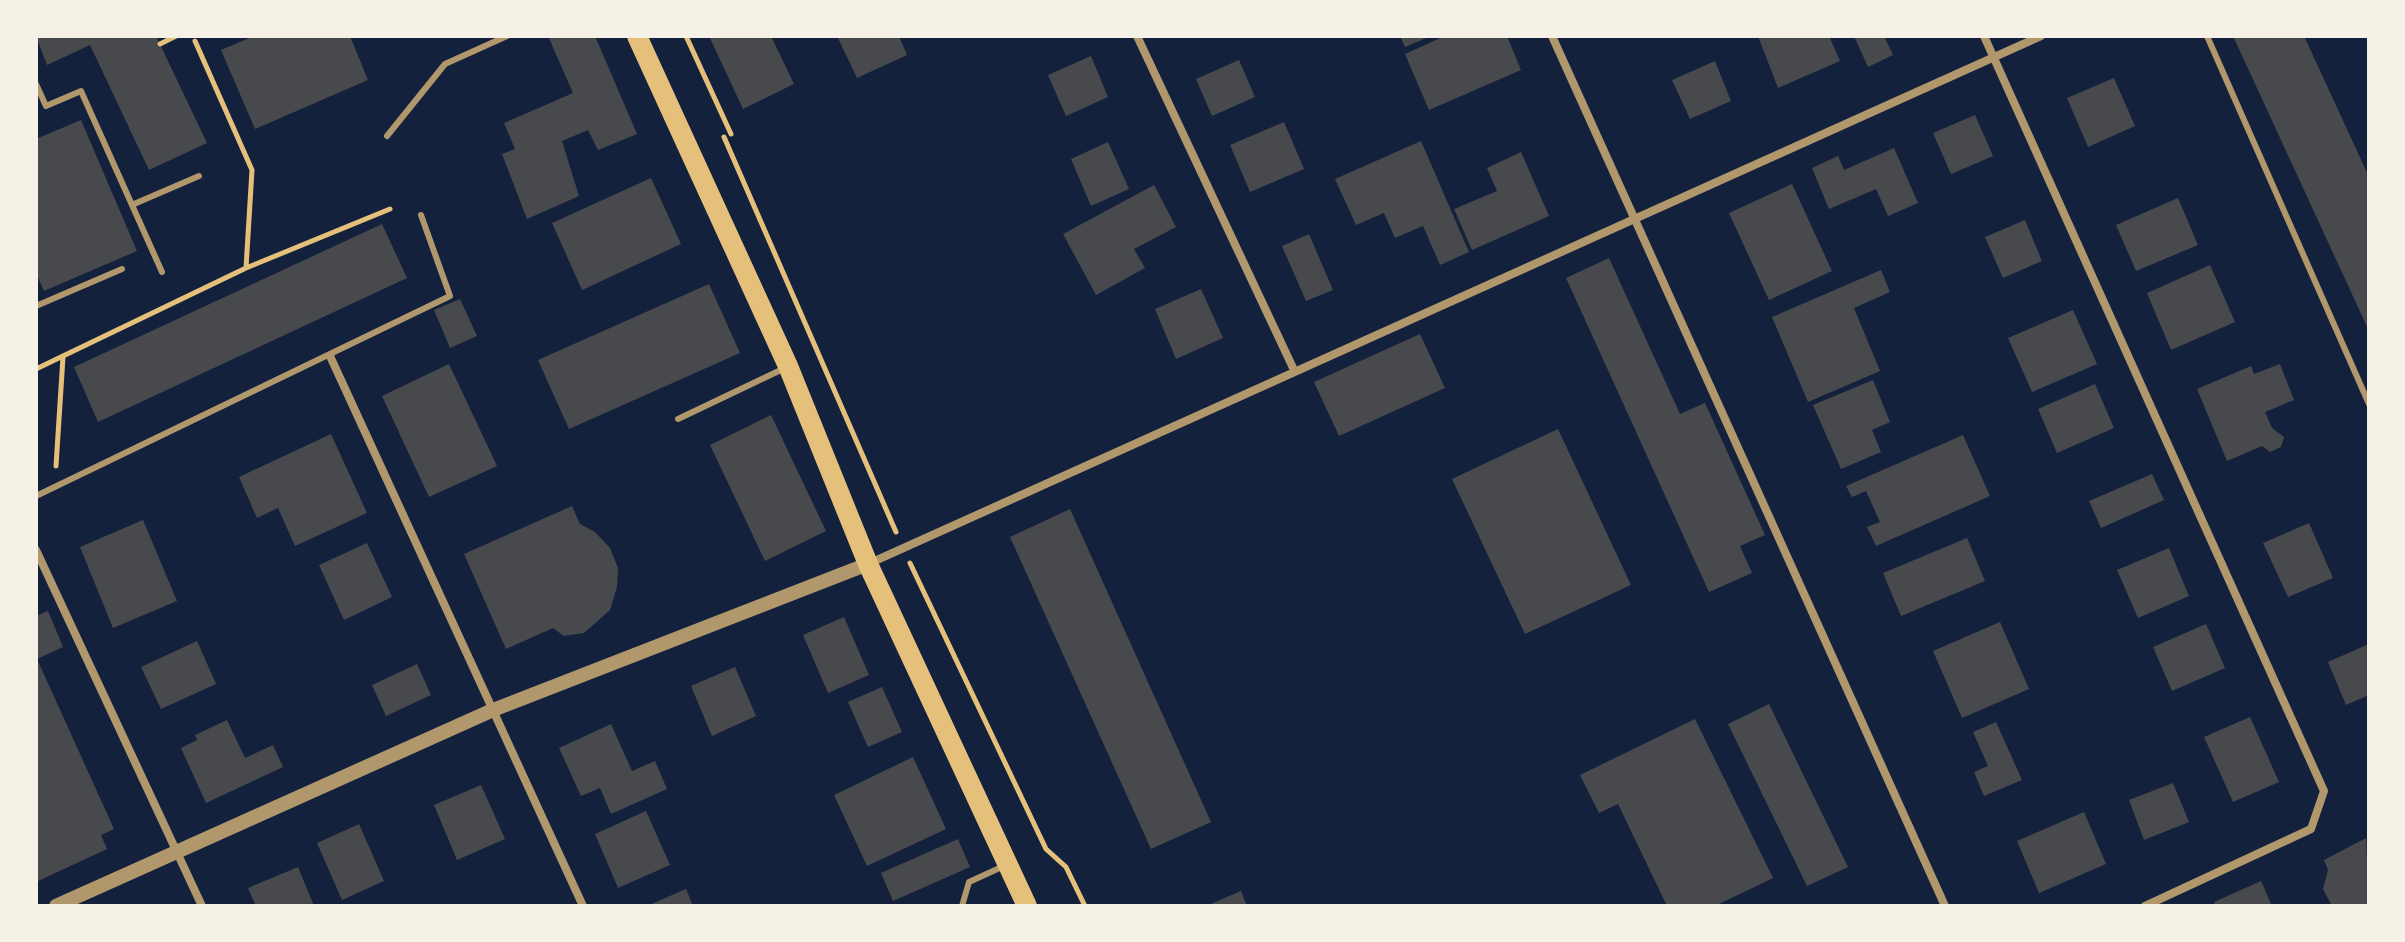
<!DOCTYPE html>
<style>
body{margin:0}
#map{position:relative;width:2405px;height:942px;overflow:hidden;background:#14213d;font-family:"IBM Plex Sans",sans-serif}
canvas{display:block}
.frame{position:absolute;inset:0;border:38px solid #f6f1e7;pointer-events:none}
</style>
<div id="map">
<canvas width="2405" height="942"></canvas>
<div class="frame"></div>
</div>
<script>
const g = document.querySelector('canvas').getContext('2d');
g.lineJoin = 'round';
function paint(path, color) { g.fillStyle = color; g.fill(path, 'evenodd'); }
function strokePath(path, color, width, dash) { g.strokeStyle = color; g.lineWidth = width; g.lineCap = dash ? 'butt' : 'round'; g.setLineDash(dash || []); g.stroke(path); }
const building = new Path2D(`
 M 36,36 L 156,36 L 207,143 L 149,170 L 90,45 L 47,65 Z
 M 254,36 L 350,36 L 368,80 L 255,129 L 221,50 Z
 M 548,36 L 595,36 L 637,134 L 598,150 L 588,130 L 562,141 L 579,196 L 527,219 L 502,154 L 515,149 L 504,123 L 573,93 Z
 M 709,36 L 771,36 L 794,84 L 743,109 Z
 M 837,36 L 899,36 L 907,55 L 857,78 Z
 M 1400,36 L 1431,36 L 1405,47 Z
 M 1445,36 L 1507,36 L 1521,70 L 1429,110 L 1405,54 Z
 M 1758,36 L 1829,36 L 1840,61 L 1778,88 Z
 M 1854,36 L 1884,36 L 1893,55 L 1868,67 Z
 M 2233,36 L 2304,36 L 2369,177 L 2369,331 Z
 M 1091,56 L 1108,97 L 1066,116 L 1048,75 Z
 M 1239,60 L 1255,97 L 1212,116 L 1196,79 Z
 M 1715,61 L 1731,101 L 1690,119 L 1672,80 Z
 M 2114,78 L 2135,126 L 2088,147 L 2067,98 Z
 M 1975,115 L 1993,156 L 1951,174 L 1933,133 Z
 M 81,120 L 137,251 L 44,291 L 36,273 L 36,139 Z
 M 1284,122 L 1304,169 L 1250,192 L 1230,145 Z
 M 1421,141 L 1469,252 L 1440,265 L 1423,226 L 1395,238 L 1384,213 L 1356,225 L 1335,179 Z
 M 1108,142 L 1129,189 L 1091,206 L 1071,159 Z
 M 1894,148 L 1918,203 L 1888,216 L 1876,189 L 1829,209 L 1812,168 L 1838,156 L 1844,170 Z
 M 1521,152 L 1549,216 L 1472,250 L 1454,209 L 1497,191 L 1487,168 Z
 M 651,178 L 681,244 L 582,290 L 552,223 Z
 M 1792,184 L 1832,271 L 1769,300 L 1729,213 Z
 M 1154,185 L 1176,227 L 1134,249 L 1145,268 L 1096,295 L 1063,234 Z
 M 2178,198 L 2198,245 L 2136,271 L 2116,225 Z
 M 2025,220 L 2042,261 L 2003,278 L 1985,237 Z
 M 382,224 L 407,278 L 98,422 L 74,367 Z
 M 1309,234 L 1333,290 L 1306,301 L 1282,246 Z
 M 1609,258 L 1680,414 L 1705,403 L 1765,535 L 1740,546 L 1752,573 L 1709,592 L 1566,278 Z
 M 2210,265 L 2235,322 L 2171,350 L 2147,293 Z
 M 1881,270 L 1890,292 L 1854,308 L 1880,371 L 1808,402 L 1772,317 Z
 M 709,284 L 740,353 L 569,429 L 538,360 Z
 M 1201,289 L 1223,338 L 1176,359 L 1155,309 Z
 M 460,299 L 477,336 L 450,348 L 434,310 Z
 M 2073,310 L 2097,364 L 2032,392 L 2008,338 Z
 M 1420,334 L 1445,388 L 1339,436 L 1314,382 Z
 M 449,364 L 497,466 L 429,497 L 382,396 Z
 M 2280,364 L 2294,400 L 2265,412 L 2272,428 L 2284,437 L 2281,447 L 2270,452 L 2262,446 L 2227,461 L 2197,389 L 2251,366 L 2254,374 Z
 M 1873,380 L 1890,422 L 1872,430 L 1881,452 L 1841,469 L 1813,405 Z
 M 2095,384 L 2114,428 L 2057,453 L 2038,409 Z
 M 771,415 L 826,531 L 765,561 L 710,445 Z
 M 1558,429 L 1631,585 L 1525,634 L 1452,479 Z
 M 331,434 L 367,513 L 295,546 L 278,508 L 257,518 L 239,477 Z
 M 1963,435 L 1990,496 L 1876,546 L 1867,527 L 1880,522 L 1866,491 L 1852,497 L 1846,486 Z
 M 2152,474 L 2164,500 L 2101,528 L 2089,501 Z
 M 572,506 L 580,524 L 595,532 L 610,548 L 618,568 L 617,587 L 610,610 L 584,633 L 564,636 L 553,628 L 506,649 L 464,554 Z
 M 1070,509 L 1211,822 L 1151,849 L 1010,537 Z
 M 143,520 L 177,601 L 113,628 L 80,547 Z
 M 2309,523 L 2333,578 L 2288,597 L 2263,543 Z
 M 1967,538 L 1985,581 L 1901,616 L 1883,573 Z
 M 367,543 L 392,597 L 344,620 L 319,565 Z
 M 2169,548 L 2189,596 L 2138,618 L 2117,570 Z
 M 48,611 L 63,647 L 37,659 L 114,829 L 101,835 L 107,849 L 36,882 L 36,616 Z
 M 844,617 L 869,675 L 828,693 L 803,635 Z
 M 2000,622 L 2029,689 L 1962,718 L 1933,651 Z
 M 2206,624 L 2225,668 L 2172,691 L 2153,647 Z
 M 197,641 L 216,684 L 161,709 L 141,667 Z
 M 2369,644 L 2369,695 L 2346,705 L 2328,662 Z
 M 417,664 L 431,695 L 386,716 L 372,685 Z
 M 735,667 L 756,716 L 712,736 L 691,686 Z
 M 882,687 L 902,732 L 868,747 L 848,702 Z
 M 1769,704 L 1848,867 L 1807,886 L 1728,724 Z
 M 2250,717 L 2279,782 L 2233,802 L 2204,737 Z
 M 1695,719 L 1773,878 L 1715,906 L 1667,906 L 1618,804 L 1599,813 L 1580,775 Z
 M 227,720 L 245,758 L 273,745 L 283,767 L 206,803 L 181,748 L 197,740 L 195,735 Z
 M 1996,722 L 2022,780 L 1984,796 L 1974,772 L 1988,766 L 1973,732 Z
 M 611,724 L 632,771 L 655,761 L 667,789 L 611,814 L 600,788 L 581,796 L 559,748 Z
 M 913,757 L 946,829 L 867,866 L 834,795 Z
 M 2173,783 L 2189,822 L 2144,840 L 2129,800 Z
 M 481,785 L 505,839 L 457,860 L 434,805 Z
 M 646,811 L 670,865 L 618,888 L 595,834 Z
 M 2084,812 L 2106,864 L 2039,893 L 2017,841 Z
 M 359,824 L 384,881 L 342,900 L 317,843 Z
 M 2366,838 L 2369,906 L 2332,906 L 2323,889 L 2328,870 L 2324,860 Z
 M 958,839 L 970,867 L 893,901 L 881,873 Z
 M 298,867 L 314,906 L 256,906 L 248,888 Z
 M 2261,881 L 2272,906 L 2216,906 L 2214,902 Z
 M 686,889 L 693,906 L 647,906 Z
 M 1241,891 L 1247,906 L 1206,906 Z`);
const path = new Path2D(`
 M 686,36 L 731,134
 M 160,44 L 176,36
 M 724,137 L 896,532
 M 246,268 L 390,209
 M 36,369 L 246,268 L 252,170 L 195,41
 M 56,466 L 63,357
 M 910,563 L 1046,849 L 1066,867 L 1085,906`);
const service = new Path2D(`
 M 2207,36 L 2369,404
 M 36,84 L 46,106 L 81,91 L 162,272
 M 387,136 L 445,64 L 507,36
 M 134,204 L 199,176
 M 36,306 L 122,269
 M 678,419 L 785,368
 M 36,496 L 450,296 L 421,215
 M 962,906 L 969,882 L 1004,866`);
const minor = new Path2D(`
 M 1137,36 L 1294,370
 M 1552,36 L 1945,906
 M 1984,36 L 2324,791 L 2311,829 L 2145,906
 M 330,356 L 583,906
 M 36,550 L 202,906
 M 868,564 L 2041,36`);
const tertiary = new Path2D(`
 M 56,906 L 493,710 L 868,564`);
const primary = new Path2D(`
 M 637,36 L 788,366 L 868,564 L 1027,906`);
paint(building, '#48494c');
strokePath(path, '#e5c07b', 5);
strokePath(service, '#b1986c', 6);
strokePath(minor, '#b1986c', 8);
strokePath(tertiary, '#b1986c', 14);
strokePath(primary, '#e5c07b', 20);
</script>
